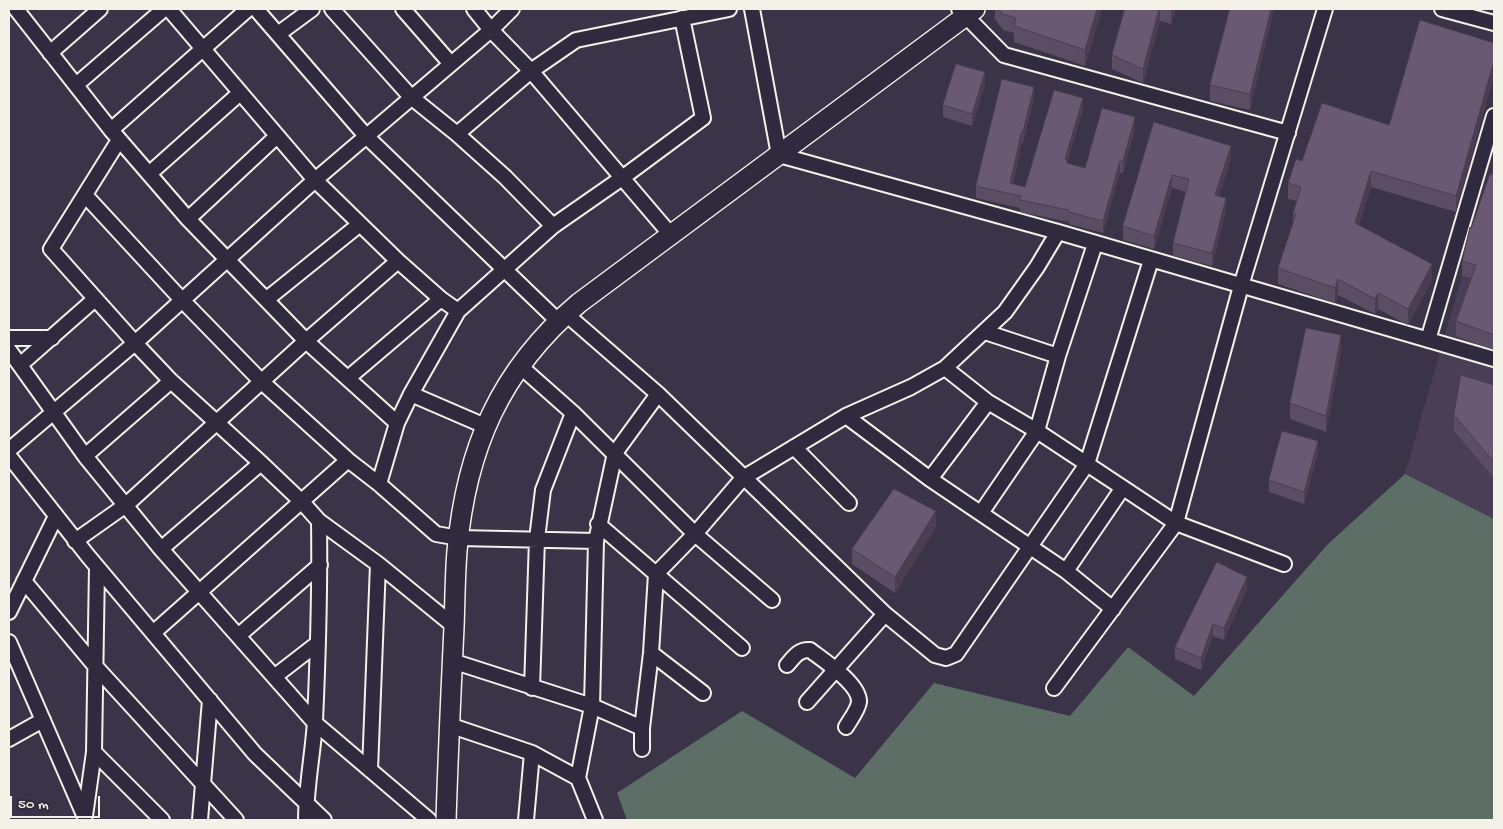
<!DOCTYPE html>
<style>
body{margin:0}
#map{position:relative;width:1503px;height:829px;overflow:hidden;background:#3b3348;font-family:"Gochi Hand",sans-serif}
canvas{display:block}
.frame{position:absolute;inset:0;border:10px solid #f4f1e8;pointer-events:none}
.scale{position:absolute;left:10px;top:796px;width:90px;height:22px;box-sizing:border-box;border:2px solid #f4f1e8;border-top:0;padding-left:6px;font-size:15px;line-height:18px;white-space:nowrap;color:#f4f1e8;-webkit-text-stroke:4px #2f2a3d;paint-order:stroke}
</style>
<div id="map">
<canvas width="1503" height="829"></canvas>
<div class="frame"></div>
<div class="scale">50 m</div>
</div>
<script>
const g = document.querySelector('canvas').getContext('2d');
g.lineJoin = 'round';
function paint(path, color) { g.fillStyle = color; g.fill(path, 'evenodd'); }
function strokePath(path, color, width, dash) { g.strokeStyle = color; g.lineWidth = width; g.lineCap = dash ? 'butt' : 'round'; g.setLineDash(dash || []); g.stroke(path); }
const built = new Path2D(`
 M 1494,164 L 1494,519 L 1405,474 Z`);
const green = new Path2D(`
 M 1405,474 L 1494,519 L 1494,820 L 627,820 L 617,793 L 742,711 L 855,778 L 934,683 L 1070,716 L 1128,647 L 1194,696 L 1328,544 Z`);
const street = new Path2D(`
 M 16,9 L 111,130 L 188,219 L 306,341 L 397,423
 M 169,9 L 315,180 L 398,261 L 441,299 L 458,311
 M 256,9 L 366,136 L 559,322
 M 332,9 L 411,97 L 457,134 L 505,177 L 553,226 L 458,311 L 411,394 L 397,423 L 379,484
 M 403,9 L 451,64
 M 474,9 L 491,30 L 531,71 L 671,235
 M 752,9 L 779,155 L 1058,232 L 1494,359
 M 959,9 L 1004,55 L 1288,133
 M 1442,9 L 1494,23
 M 278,34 L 312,9
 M 50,53 L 100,9
 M 76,85 L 164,9
 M 111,130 L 248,9
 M 457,134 L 531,71 L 576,40 L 729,9
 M 119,140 L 51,249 L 135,343 L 171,381 L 261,463 L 302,502 L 319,521 L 378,564 L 454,626
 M 149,174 L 240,93
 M 85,195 L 182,300 L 262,382 L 348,460 L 379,484 L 436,534 L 459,538 L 596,541
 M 188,219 L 277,136
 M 553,226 L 622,178 L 703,118 L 682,18
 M 1151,260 L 1087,464 L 1176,523 L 1284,564
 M 267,299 L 360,224
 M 566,314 L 658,394 L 885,614 L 935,655 L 946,658 L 956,654 L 1087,464 L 1037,431 L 988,402 L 945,368
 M 9,338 L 52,338
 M 1428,340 L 1494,116
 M 9,350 L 85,456 L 161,549 L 315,723 L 429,820
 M 1058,356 L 1095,244
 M 20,365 L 95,299
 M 520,366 L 573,413 L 695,534 L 772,600
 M 348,378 L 441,299
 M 411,394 L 485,426
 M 846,416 L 930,479 L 1066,571 L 1113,609
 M 794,447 L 849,503
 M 9,450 L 135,343 L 315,180 L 491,30 L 512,9
 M 9,456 L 88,556 L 255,754 L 324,820
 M 85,456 L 171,381
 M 930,479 L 988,402
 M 981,513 L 1037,431 L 1058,356 L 985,332
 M 598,524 L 742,648
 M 75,541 L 126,505 L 306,341 L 398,261
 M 161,549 L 261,463
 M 1066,571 L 1122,489
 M 24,581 L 96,667 L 236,820
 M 9,612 L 56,516
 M 153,633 L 348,460
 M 238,636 L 320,565
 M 9,642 L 84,815
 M 651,653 L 703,693
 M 452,661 L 592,706 L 642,728
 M 787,665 C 794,657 799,649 810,650 C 823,660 860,684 859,702 C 858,710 850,720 846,727
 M 274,677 L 318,643
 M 532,688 L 537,539 L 543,490 L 573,413
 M 1054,688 L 1176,523 L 1241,286 L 1325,9
 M 807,702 L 885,614
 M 449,725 L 532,753 L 578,778 L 592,706 L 596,541 L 615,453 L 658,394
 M 9,739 L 43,720
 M 642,749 L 642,728 L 651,653 L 656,574 L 695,534 L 743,478 L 846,416 L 911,387 L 945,368 L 1005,312 L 1037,267 L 1058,232
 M 94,752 L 162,820
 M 370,770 L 378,564
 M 578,778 L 595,820
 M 85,816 L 94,752 L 97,567
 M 200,820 L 210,700
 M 306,820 C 306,787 313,754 315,721 C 318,655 320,588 319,521
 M 526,820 L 532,753`);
const secondary = new Path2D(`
 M 446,820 C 448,756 451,691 454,627 C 455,602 455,576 457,551 C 466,449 500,370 579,303 L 975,9`);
const wall = new Path2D(`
 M 995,9 L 1102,9 L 1085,66 L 1014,42 L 1014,33 L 1003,30 L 995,19 Z
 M 1123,9 L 1176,9 L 1171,24 L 1160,21 L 1143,83 L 1112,69 L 1112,55 L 1124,11 L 1123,11 Z
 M 1230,9 L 1274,9 L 1250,110 L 1210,101 L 1210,85 Z
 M 1494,43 L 1456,212 L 1371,187 L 1359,225 L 1432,280 L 1408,325 L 1378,309 L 1375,314 L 1338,295 L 1335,303 L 1278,284 L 1278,268 L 1293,224 L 1293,213 L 1297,201 L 1288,199 L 1288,183 L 1302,161 L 1389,125 Z
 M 985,84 L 972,126 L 943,117 L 943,105 Z
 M 1034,99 L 1023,143 L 1022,142 L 1013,184 L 1025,187 L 1083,110 L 1067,163 L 1085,168 L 1135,129 L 1123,173 L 1120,173 L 1103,233 L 1069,224 L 1069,222 L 1020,212 L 1020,208 L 976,198 L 976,186 Z
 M 1154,122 L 1231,159 L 1219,196 L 1226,211 L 1212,266 L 1173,256 L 1173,243 L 1186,192 L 1172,188 L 1154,249 L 1123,240 L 1123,226 Z
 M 1494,175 L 1494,350 L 1456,336 L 1456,321 L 1471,278 L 1462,276 L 1462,261 L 1471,228 Z
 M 1341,351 L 1326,432 L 1290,419 L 1290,403 Z
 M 1494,385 L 1494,478 L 1454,431 L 1454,415 Z
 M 1318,453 L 1304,504 L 1269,492 L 1269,480 Z
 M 936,527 L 895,593 L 852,564 L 852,549 Z
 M 1247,589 L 1224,640 L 1213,636 L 1201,670 L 1175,659 L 1175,647 Z`);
const shadedWall = new Path2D(`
 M 1097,9 L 1102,9 L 1085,66 L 1085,50 Z
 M 1159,9 L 1160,9 L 1160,21 L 1143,83 L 1143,69 Z
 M 1171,9 L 1176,9 L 1171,24 Z
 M 1271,9 L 1274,9 L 1250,110 L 1250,94 Z
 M 1494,61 L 1494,77 L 1456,212 L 1456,196 Z
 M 985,72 L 985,84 L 972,126 L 972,114 Z
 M 1034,87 L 1034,99 L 1023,143 L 1023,131 Z
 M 1083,98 L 1083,110 L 1067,163 L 1065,159 Z
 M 1135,117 L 1135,129 L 1123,173 L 1123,161 Z
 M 1022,130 L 1022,142 L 1010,195 L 1010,183 Z
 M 1231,146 L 1231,159 L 1215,209 L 1215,195 Z
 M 1120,161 L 1120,173 L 1103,233 L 1103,221 Z
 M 1371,171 L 1371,187 L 1355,238 L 1355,223 Z
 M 1172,175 L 1172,188 L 1154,249 L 1154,236 Z
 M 1226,198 L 1226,211 L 1212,266 L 1212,253 Z
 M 1432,264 L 1432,280 L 1408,325 L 1408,309 Z
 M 1338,279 L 1338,295 L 1335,303 L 1335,288 Z
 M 1378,293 L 1378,309 L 1375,314 L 1375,299 Z
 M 1341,335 L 1341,351 L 1326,432 L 1326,416 Z
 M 1318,441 L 1318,453 L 1304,504 L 1304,492 Z
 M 936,511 L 936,527 L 895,593 L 895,577 Z
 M 1247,577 L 1247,589 L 1224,640 L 1224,628 Z
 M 1213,624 L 1213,636 L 1201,670 L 1201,658 Z`);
const building = new Path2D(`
 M 999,9 L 1097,9 L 1085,50 L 1014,26 L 1016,18 L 1003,14 Z
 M 1125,9 L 1159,9 L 1143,69 L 1112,55 Z
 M 1230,9 L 1271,9 L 1250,94 L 1210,85 Z
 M 1420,20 L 1494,43 L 1494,61 L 1456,196 L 1371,171 L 1355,223 L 1432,264 L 1408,309 L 1378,293 L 1375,299 L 1338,279 L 1335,288 L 1278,268 L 1296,214 L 1293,213 L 1301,187 L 1288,183 L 1296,159 L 1302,161 L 1322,103 L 1389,125 Z
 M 956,64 L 985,72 L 972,114 L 943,105 Z
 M 1002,79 L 1034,87 L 1023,131 L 1022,130 L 1010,183 L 1025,187 L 1054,90 L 1083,98 L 1065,159 L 1067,160 L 1067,163 L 1085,168 L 1102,108 L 1135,117 L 1123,161 L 1120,161 L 1103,221 L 1069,212 L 1069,210 L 1020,200 L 1021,196 L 976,186 Z
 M 1154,122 L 1231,146 L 1215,195 L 1226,198 L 1212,253 L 1173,243 L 1189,179 L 1172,175 L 1154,236 L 1123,226 Z
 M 1490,174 L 1494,175 L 1494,335 L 1456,321 L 1476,265 L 1462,261 L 1470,227 L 1471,228 Z
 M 1306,328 L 1341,335 L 1326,416 L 1290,403 Z
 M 1461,375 L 1494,385 L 1494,462 L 1454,415 Z
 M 1282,431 L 1318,441 L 1304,492 L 1269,480 Z
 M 894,489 L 936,511 L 895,577 L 852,549 Z
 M 1217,562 L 1247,577 L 1224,628 L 1213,624 L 1201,658 L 1175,647 Z`);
paint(built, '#493e55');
paint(green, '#5c6e66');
strokePath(street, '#f4f1e8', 18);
strokePath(secondary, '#f4f1e8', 22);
strokePath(street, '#2f2a3d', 14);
strokePath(secondary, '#2f2a3d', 19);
paint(wall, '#5b4d63');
paint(shadedWall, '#4a3e50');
paint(building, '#6a5973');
strokePath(building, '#4a3e50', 1);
</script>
